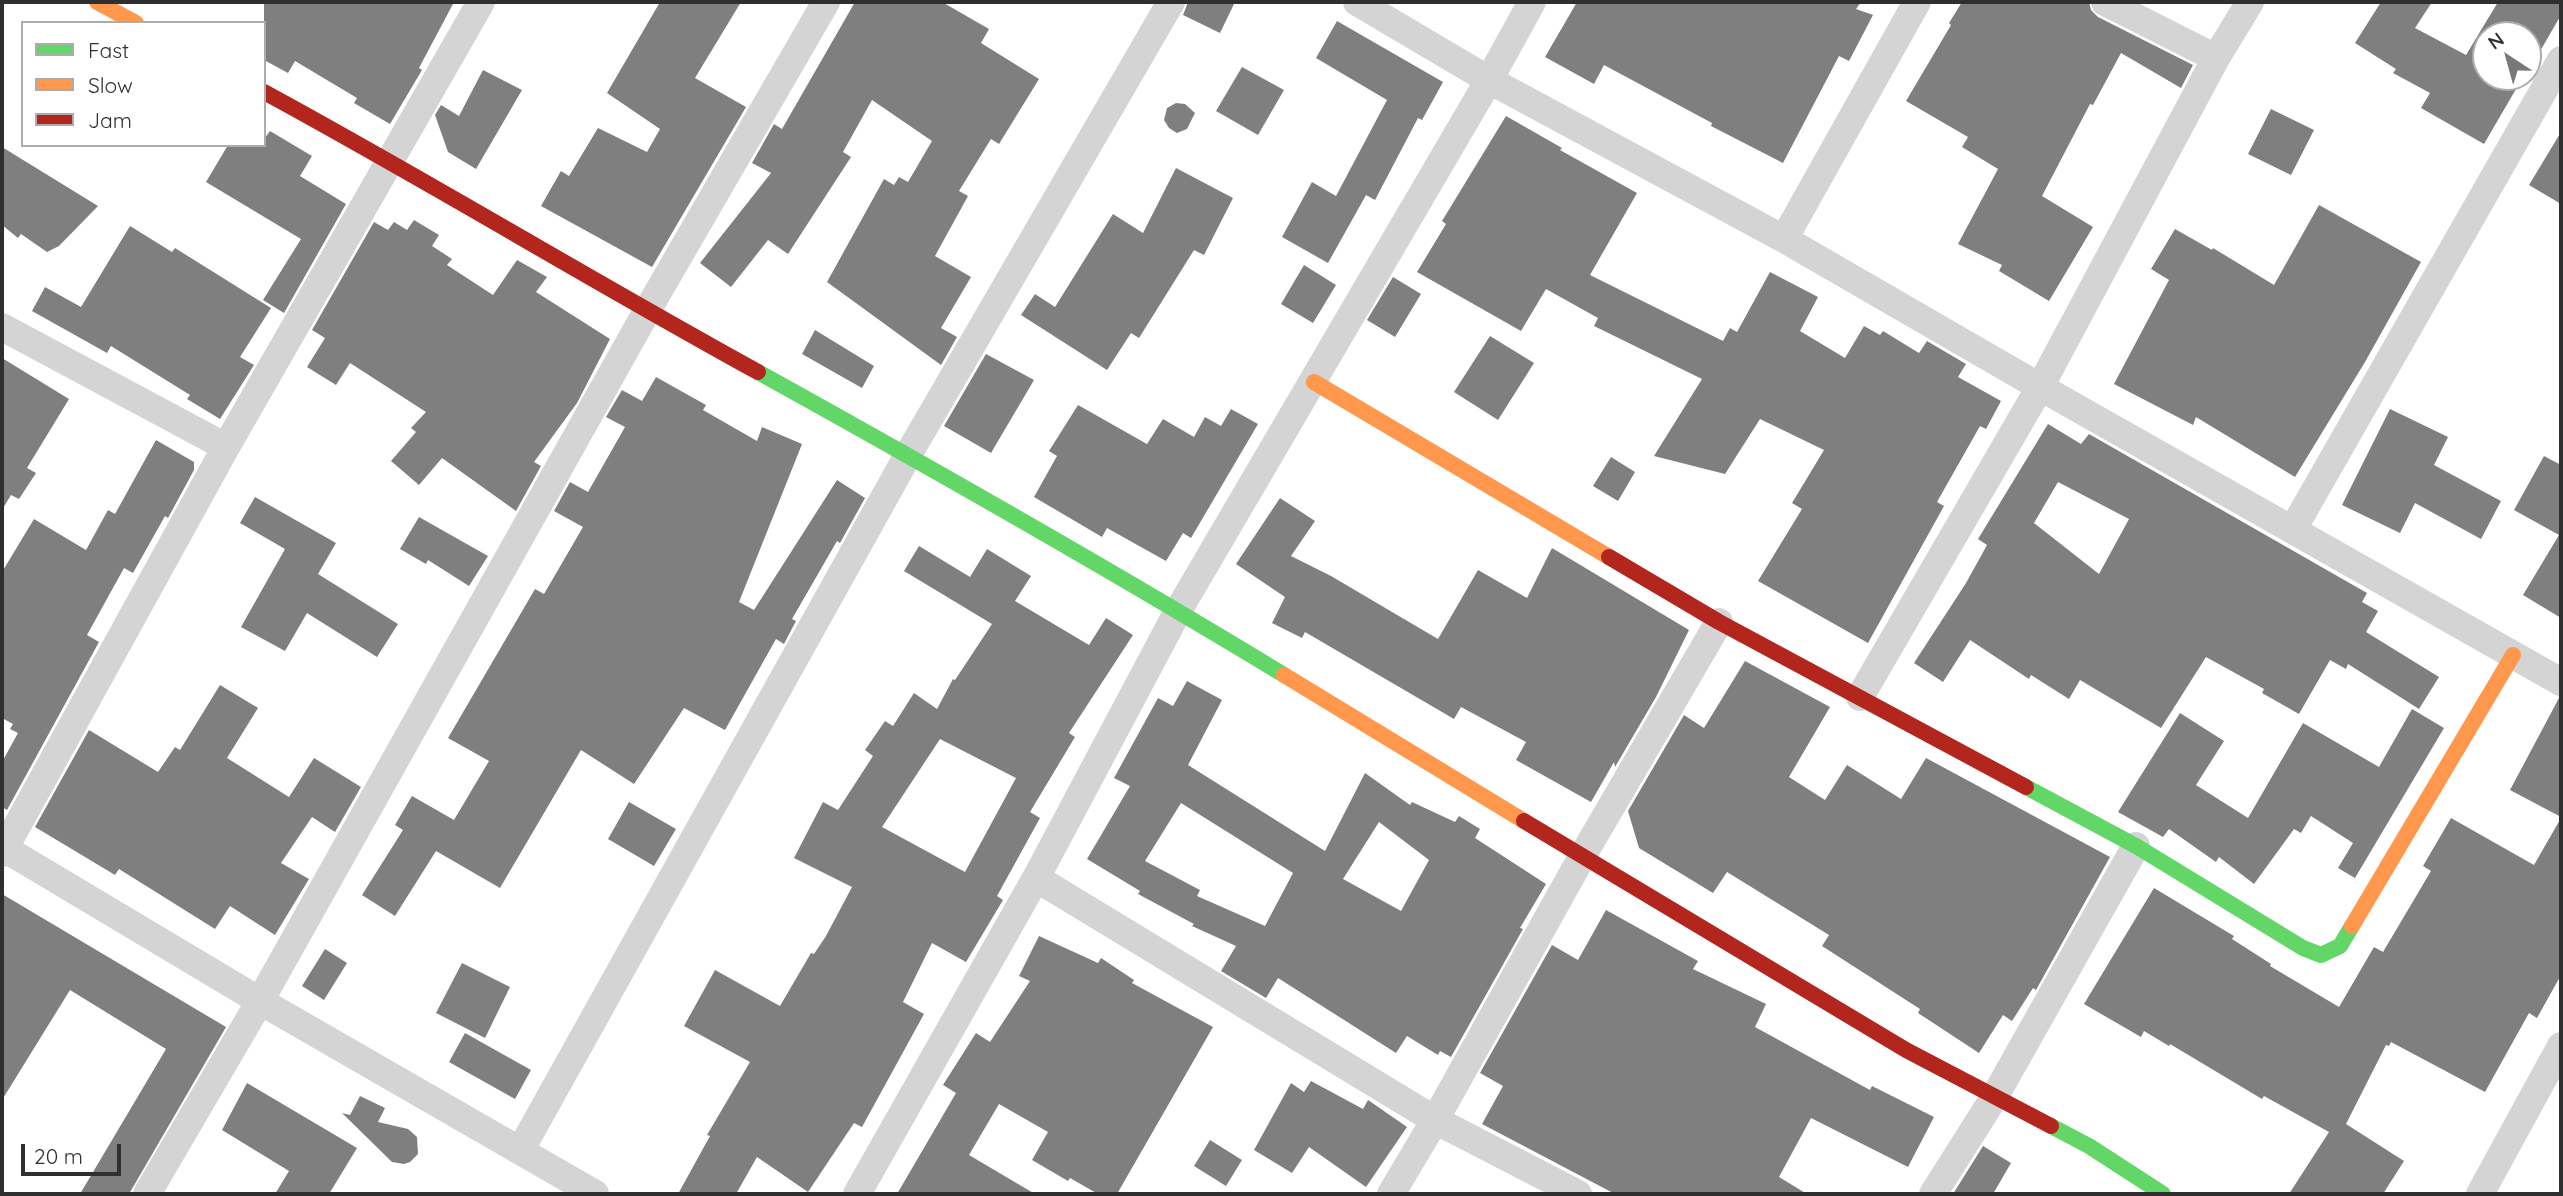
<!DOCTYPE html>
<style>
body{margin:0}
#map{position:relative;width:2563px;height:1196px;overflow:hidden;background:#fff;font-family:Quicksand,sans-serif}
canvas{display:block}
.frame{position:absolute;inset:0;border:4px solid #2f2f2f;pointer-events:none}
.legend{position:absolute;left:21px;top:21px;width:245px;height:126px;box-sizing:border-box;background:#fff;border:2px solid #acacac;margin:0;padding:9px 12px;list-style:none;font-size:21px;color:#2f2f2f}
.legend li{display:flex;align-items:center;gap:14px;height:35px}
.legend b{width:35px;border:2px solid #acacac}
.north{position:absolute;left:2472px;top:21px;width:70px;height:70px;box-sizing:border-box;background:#fff;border:2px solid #acacac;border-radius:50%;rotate:324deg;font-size:19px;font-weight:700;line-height:28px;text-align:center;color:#2f2f2f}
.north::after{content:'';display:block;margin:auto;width:24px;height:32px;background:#787878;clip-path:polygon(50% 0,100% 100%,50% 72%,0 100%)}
.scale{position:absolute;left:21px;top:1144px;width:100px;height:32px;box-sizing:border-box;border:4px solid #2f2f2f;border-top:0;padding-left:9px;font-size:21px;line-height:24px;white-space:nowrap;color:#2f2f2f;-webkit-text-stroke:5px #fff;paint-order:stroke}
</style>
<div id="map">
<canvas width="2563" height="1196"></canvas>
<div class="frame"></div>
<ul class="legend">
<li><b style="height:9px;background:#63d668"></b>Fast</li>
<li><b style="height:9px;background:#ff974d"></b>Slow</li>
<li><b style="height:9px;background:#b3261e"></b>Jam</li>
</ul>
<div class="north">N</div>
<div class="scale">20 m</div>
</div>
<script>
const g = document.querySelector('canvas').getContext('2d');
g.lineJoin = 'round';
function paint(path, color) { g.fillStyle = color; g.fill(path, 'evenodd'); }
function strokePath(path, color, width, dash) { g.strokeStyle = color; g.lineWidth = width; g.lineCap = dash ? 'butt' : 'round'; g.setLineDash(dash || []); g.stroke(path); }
const building = new Path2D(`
 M 264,2 L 454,2 L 419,68 L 422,70 L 390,124 L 354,103 L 357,98 L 295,61 L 288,73 L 264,60 Z
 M 660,2 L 741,2 L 695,78 L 746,107 L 652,267 L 541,206 L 561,171 L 569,176 L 598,128 L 647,152 L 660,129 L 607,93 Z
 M 855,2 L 942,2 L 989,29 L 981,43 L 1039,79 L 999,144 L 991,139 L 959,191 L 968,196 L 935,256 L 971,277 L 941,328 L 957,337 L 941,365 L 827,282 L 884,179 L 894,185 L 899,177 L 908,182 L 932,141 L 872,100 L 843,152 L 851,157 L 788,254 L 768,240 L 731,287 L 700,263 L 771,173 L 752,163 L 774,124 L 782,129 Z
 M 1188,2 L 1235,2 L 1220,33 L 1183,15 Z
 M 1577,2 L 1861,2 L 1856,9 L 1873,15 L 1849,61 L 1839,56 L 1783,163 L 1711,126 L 1712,123 L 1604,65 L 1594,84 L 1545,57 Z
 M 1962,2 L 2089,2 L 2091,10 L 2098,17 L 2193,65 L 2181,88 L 2121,53 L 2093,105 L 2090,104 L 2042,196 L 2093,227 L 2049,301 L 1999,271 L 2002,265 L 1958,244 L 1998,169 L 1962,147 L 1968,137 L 1906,101 L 1951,25 L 1949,23 Z
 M 2381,2 L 2432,2 L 2415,28 L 2466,55 L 2498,2 L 2561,2 L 2561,15 L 2528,72 L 2528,35 L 2486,35 L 2486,77 L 2523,77 L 2484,144 L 2421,108 L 2430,93 L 2393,73 L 2396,69 L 2355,43 Z
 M 1337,21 L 1443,82 L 1422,120 L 1418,118 L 1375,200 L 1366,195 L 1328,263 L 1282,237 L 1312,182 L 1336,196 L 1387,100 L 1316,58 Z
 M 1242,67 L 1284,90 L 1258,135 L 1216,111 Z
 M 483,70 L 522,90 L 476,169 L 448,152 L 435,115 L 441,105 L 459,116 Z
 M 1176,103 L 1185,104 L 1195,113 L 1187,129 L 1177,133 L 1169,128 L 1164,120 L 1167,108 Z
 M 2271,109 L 2314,130 L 2291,175 L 2248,154 Z
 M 1506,116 L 1562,148 L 1560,150 L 1637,193 L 1590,275 L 1723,341 L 1730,328 L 1737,332 L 1770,272 L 1818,297 L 1800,331 L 1845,358 L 1864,326 L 1880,335 L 1883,331 L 1919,353 L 1927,341 L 1966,364 L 1958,377 L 2001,401 L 1986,429 L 1980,426 L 1937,502 L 1944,506 L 1868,643 L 1758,581 L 1802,509 L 1792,503 L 1824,450 L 1760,419 L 1725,474 L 1654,456 L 1702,379 L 1594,326 L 1598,318 L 1546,289 L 1521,331 L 1417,272 L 1446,224 L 1442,221 Z
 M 270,131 L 312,156 L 300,176 L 346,204 L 284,313 L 263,300 L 301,239 L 206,182 L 228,145 L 264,145 L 264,139 Z
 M 2561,132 L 2561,204 L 2529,185 Z
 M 2,147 L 98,206 L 59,246 L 47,252 L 21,234 L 18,238 L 2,225 Z
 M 1176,168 L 1233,198 L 1204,255 L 1194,250 L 1139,338 L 1131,333 L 1107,370 L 1021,315 L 1035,294 L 1055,307 L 1113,214 L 1143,233 Z
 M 2319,205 L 2421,262 L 2365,362 L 2295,477 L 2196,417 L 2193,425 L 2114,384 L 2169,280 L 2151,269 L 2175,229 L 2212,250 L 2213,248 L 2274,285 Z
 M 414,220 L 439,235 L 432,246 L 452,259 L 447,265 L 493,295 L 517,260 L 547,277 L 536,292 L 610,339 L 577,403 L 534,462 L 541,466 L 516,511 L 442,458 L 419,485 L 391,461 L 416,432 L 411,428 L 426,412 L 350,363 L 336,385 L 307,367 L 325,338 L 312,330 L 374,222 L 388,230 L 394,222 L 407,230 Z
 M 130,226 L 172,252 L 175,248 L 271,308 L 240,357 L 254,365 L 220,419 L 187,399 L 190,395 L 111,346 L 107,353 L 32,311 L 45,287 L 81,307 Z
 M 1304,265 L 1336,285 L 1313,323 L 1281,304 Z
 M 1393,277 L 1421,294 L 1395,337 L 1367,320 Z
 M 815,330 L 874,366 L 862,388 L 802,354 Z
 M 1490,336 L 1534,363 L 1498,420 L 1454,392 Z
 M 986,354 L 1034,380 L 991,453 L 944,426 Z
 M 2,358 L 69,399 L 27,468 L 36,473 L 19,499 L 11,495 L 2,510 Z
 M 656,377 L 706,405 L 703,410 L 757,441 L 762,427 L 802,444 L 739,602 L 754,610 L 837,480 L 865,498 L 840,543 L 837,541 L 792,619 L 796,621 L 784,644 L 776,639 L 725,730 L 684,708 L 634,784 L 581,750 L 500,888 L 436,851 L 395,916 L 362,895 L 403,830 L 395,825 L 412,796 L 454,820 L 489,761 L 448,738 L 535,589 L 544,594 L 583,527 L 554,511 L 570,482 L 588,492 L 625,427 L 606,417 L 622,390 L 642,401 Z
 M 1078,405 L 1147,444 L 1163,419 L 1194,437 L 1205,417 L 1221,426 L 1231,409 L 1258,424 L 1191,538 L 1183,533 L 1166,561 L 1107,528 L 1102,537 L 1034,497 L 1057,456 L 1049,451 Z
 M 2390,409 L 2448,437 L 2434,465 L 2501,501 L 2481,539 L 2415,503 L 2400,533 L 2342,505 Z
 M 2048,424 L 2081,444 L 2089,434 L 2367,593 L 2362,602 L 2378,611 L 2366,632 L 2439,677 L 2419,709 L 2348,664 L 2346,669 L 2330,660 L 2299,714 L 2262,693 L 2264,689 L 2206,657 L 2161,728 L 2080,680 L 2069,699 L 2031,675 L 2029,679 L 1970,640 L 1943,682 L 1914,663 L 1966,583 L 1987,545 L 1978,539 ZM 2058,482 L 2129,519 L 2099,574 L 2034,523 Z
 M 156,440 L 194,462 L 194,470 L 168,518 L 165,516 L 133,573 L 124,568 L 87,635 L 99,642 L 7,810 L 2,807 L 2,762 L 18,733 L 10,729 L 13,724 L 2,718 L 2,572 L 34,519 L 86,550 L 108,510 L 115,514 Z
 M 2544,456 L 2561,465 L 2561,618 L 2523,595 L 2559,535 L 2514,510 Z
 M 1611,457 L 1635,472 L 1618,501 L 1593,486 Z
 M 255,497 L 336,543 L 318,574 L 398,624 L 377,657 L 307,613 L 285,651 L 241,627 L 285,549 L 240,523 Z
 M 1280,498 L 1315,521 L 1291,556 L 1331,576 L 1438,639 L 1478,570 L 1527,598 L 1552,548 L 1689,630 L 1656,697 L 1615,767 L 1614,762 L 1591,802 L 1516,760 L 1526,742 L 1461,707 L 1454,719 L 1305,632 L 1302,638 L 1272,623 L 1285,597 L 1236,564 Z
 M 419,517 L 488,556 L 469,586 L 428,560 L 426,564 L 400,549 Z
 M 919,546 L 970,577 L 987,549 L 1031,576 L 1015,601 L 1089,645 L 1106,618 L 1133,635 L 1069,733 L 1075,737 L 1030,812 L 1040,818 L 997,896 L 1003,900 L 966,962 L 932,943 L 903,1002 L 924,1014 L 862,1127 L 854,1123 L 808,1192 L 757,1157 L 736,1194 L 678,1194 L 710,1136 L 707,1135 L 750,1062 L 684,1026 L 715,970 L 780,1006 L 811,953 L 814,954 L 826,936 L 852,887 L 794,858 L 823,802 L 838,810 L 873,756 L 865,750 L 885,721 L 893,726 L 914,693 L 937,709 L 953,679 L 955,680 L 992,624 L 904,571 ZM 940,739 L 1016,778 L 965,872 L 882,827 Z
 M 1745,661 L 1830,707 L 1789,777 L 1825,800 L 1847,765 L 1901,799 L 1926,758 L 2110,857 L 2036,990 L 2033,988 L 2012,1021 L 2003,1015 L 1979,1053 L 1918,1013 L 1920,1009 L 1822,946 L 1829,935 L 1727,872 L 1713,893 L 1639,848 L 1628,811 L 1684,715 L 1704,728 Z
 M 1187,681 L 1222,700 L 1188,765 L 1325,851 L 1365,773 L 1410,805 L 1412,802 L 1455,822 L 1459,816 L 1480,829 L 1475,838 L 1546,884 L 1520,928 L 1523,929 L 1451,1057 L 1440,1051 L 1438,1055 L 1407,1036 L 1396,1053 L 1278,978 L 1266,998 L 1221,971 L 1236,946 L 1192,926 L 1194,924 L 1138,894 L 1140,891 L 1087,859 L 1130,786 L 1114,778 L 1158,698 L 1173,706 ZM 1181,803 L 1293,873 L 1265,926 L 1197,896 L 1200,890 L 1145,861 ZM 1379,822 L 1429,860 L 1401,911 L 1343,879 Z
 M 220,685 L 258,708 L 227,758 L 289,797 L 314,758 L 361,787 L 335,832 L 312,817 L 281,863 L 309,879 L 275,935 L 230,906 L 215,929 L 119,869 L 115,875 L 35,827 L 89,730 L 158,772 L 175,747 L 180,750 Z
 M 2559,698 L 2561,699 L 2561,817 L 2510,790 Z
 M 2412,709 L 2444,728 L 2355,878 L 2338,868 L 2353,843 L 2311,816 L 2301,833 L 2294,829 L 2254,884 L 2219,857 L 2216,862 L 2169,829 L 2163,837 L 2118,812 L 2180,713 L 2224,741 L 2196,785 L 2248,818 L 2303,723 L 2379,767 Z
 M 629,802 L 676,829 L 654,866 L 608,839 Z
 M 2451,818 L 2534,865 L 2561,818 L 2561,975 L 2537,1018 L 2529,1013 L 2485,1092 L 2391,1042 L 2389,1046 L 2386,1045 L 2346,1124 L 2404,1161 L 2383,1194 L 2289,1194 L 2329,1132 L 2264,1096 L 2262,1099 L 2170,1044 L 2169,1046 L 2144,1031 L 2141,1037 L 2084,1004 L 2154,888 L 2234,936 L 2232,939 L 2271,964 L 2270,966 L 2339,1007 L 2374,947 L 2383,952 L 2431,871 L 2423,866 Z
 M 2,894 L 226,1027 L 129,1194 L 80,1194 L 166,1049 L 70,990 L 2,1100 Z
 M 1606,910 L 1698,961 L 1693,969 L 1766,1004 L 1755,1027 L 1870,1090 L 1872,1086 L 1934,1117 L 1908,1167 L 1811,1118 L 1779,1177 L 1807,1194 L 1615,1194 L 1482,1124 L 1503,1086 L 1480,1073 L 1552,945 L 1578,960 Z
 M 1039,936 L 1098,963 L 1101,958 L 1134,980 L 1132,983 L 1213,1027 L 1117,1194 L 1098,1194 L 1070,1178 L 1068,1181 L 1032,1160 L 1048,1132 L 999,1104 L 969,1155 L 1035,1194 L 897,1194 L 956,1093 L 943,1085 L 976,1033 L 990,1042 L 1030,981 L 1019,976 Z
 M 325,949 L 347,963 L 324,1000 L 302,986 Z
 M 462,963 L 510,987 L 485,1038 L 436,1013 Z
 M 465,1033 L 531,1070 L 515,1099 L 449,1062 Z
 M 1311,1081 L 1363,1109 L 1368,1100 L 1407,1127 L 1366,1187 L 1309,1147 L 1292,1173 L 1254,1150 L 1291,1083 L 1304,1092 Z
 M 247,1083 L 357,1148 L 329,1194 L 275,1194 L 289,1171 L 222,1130 Z
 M 360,1096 L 385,1108 L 378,1122 L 408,1129 L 417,1137 L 418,1154 L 410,1162 L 404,1164 L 392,1162 L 342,1113 L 350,1115 Z
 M 1210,1140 L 1242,1160 L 1226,1186 L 1194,1166 Z
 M 1983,1146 L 2011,1163 L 1993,1194 L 1953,1194 Z`);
const street = new Path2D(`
 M 1357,2 L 1489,80 L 1784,239 L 2040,387 L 2561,682
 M 2105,2 L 2216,58
 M 1784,239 L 1917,2
 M 2,327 L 226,447
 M 2293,529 L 2561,60
 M 1860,697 L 2040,387 L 2216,58 L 2250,2
 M 2,847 L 260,1001 L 595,1194
 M 2,853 L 226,447 L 481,2
 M 1036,878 L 1435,1120 L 1578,1194
 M 520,1151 L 908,455 L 1171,2
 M 147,1194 L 260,1001 L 647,311 L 826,2
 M 857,1194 L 1036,878 L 1178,611 L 1489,80 L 1532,2
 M 1391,1194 L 1435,1120 L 1583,855 L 1719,622
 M 1933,1194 L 1995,1096 L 2136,846
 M 2480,1194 L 2561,1046`);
const fast = new Path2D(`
 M 758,372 C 935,470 1111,570 1284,675
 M 2026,787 L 2136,846 L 2303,948 L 2321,955 L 2340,946 L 2352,926
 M 2051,1126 L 2089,1146 L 2163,1194`);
const slow = new Path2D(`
 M 97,2 L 136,23
 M 1314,382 L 1609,557
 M 1284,675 L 1524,821
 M 2352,926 L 2513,655`);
const jam = new Path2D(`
 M 264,92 C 430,182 592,281 758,372
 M 1609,557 L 1719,622 L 2026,787
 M 1524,821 L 1906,1050 L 2051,1126`);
paint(building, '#7f7f7f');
strokePath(street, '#d4d4d4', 28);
strokePath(fast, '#63d668', 16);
strokePath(slow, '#ff974d', 16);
strokePath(jam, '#b3261e', 16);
</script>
